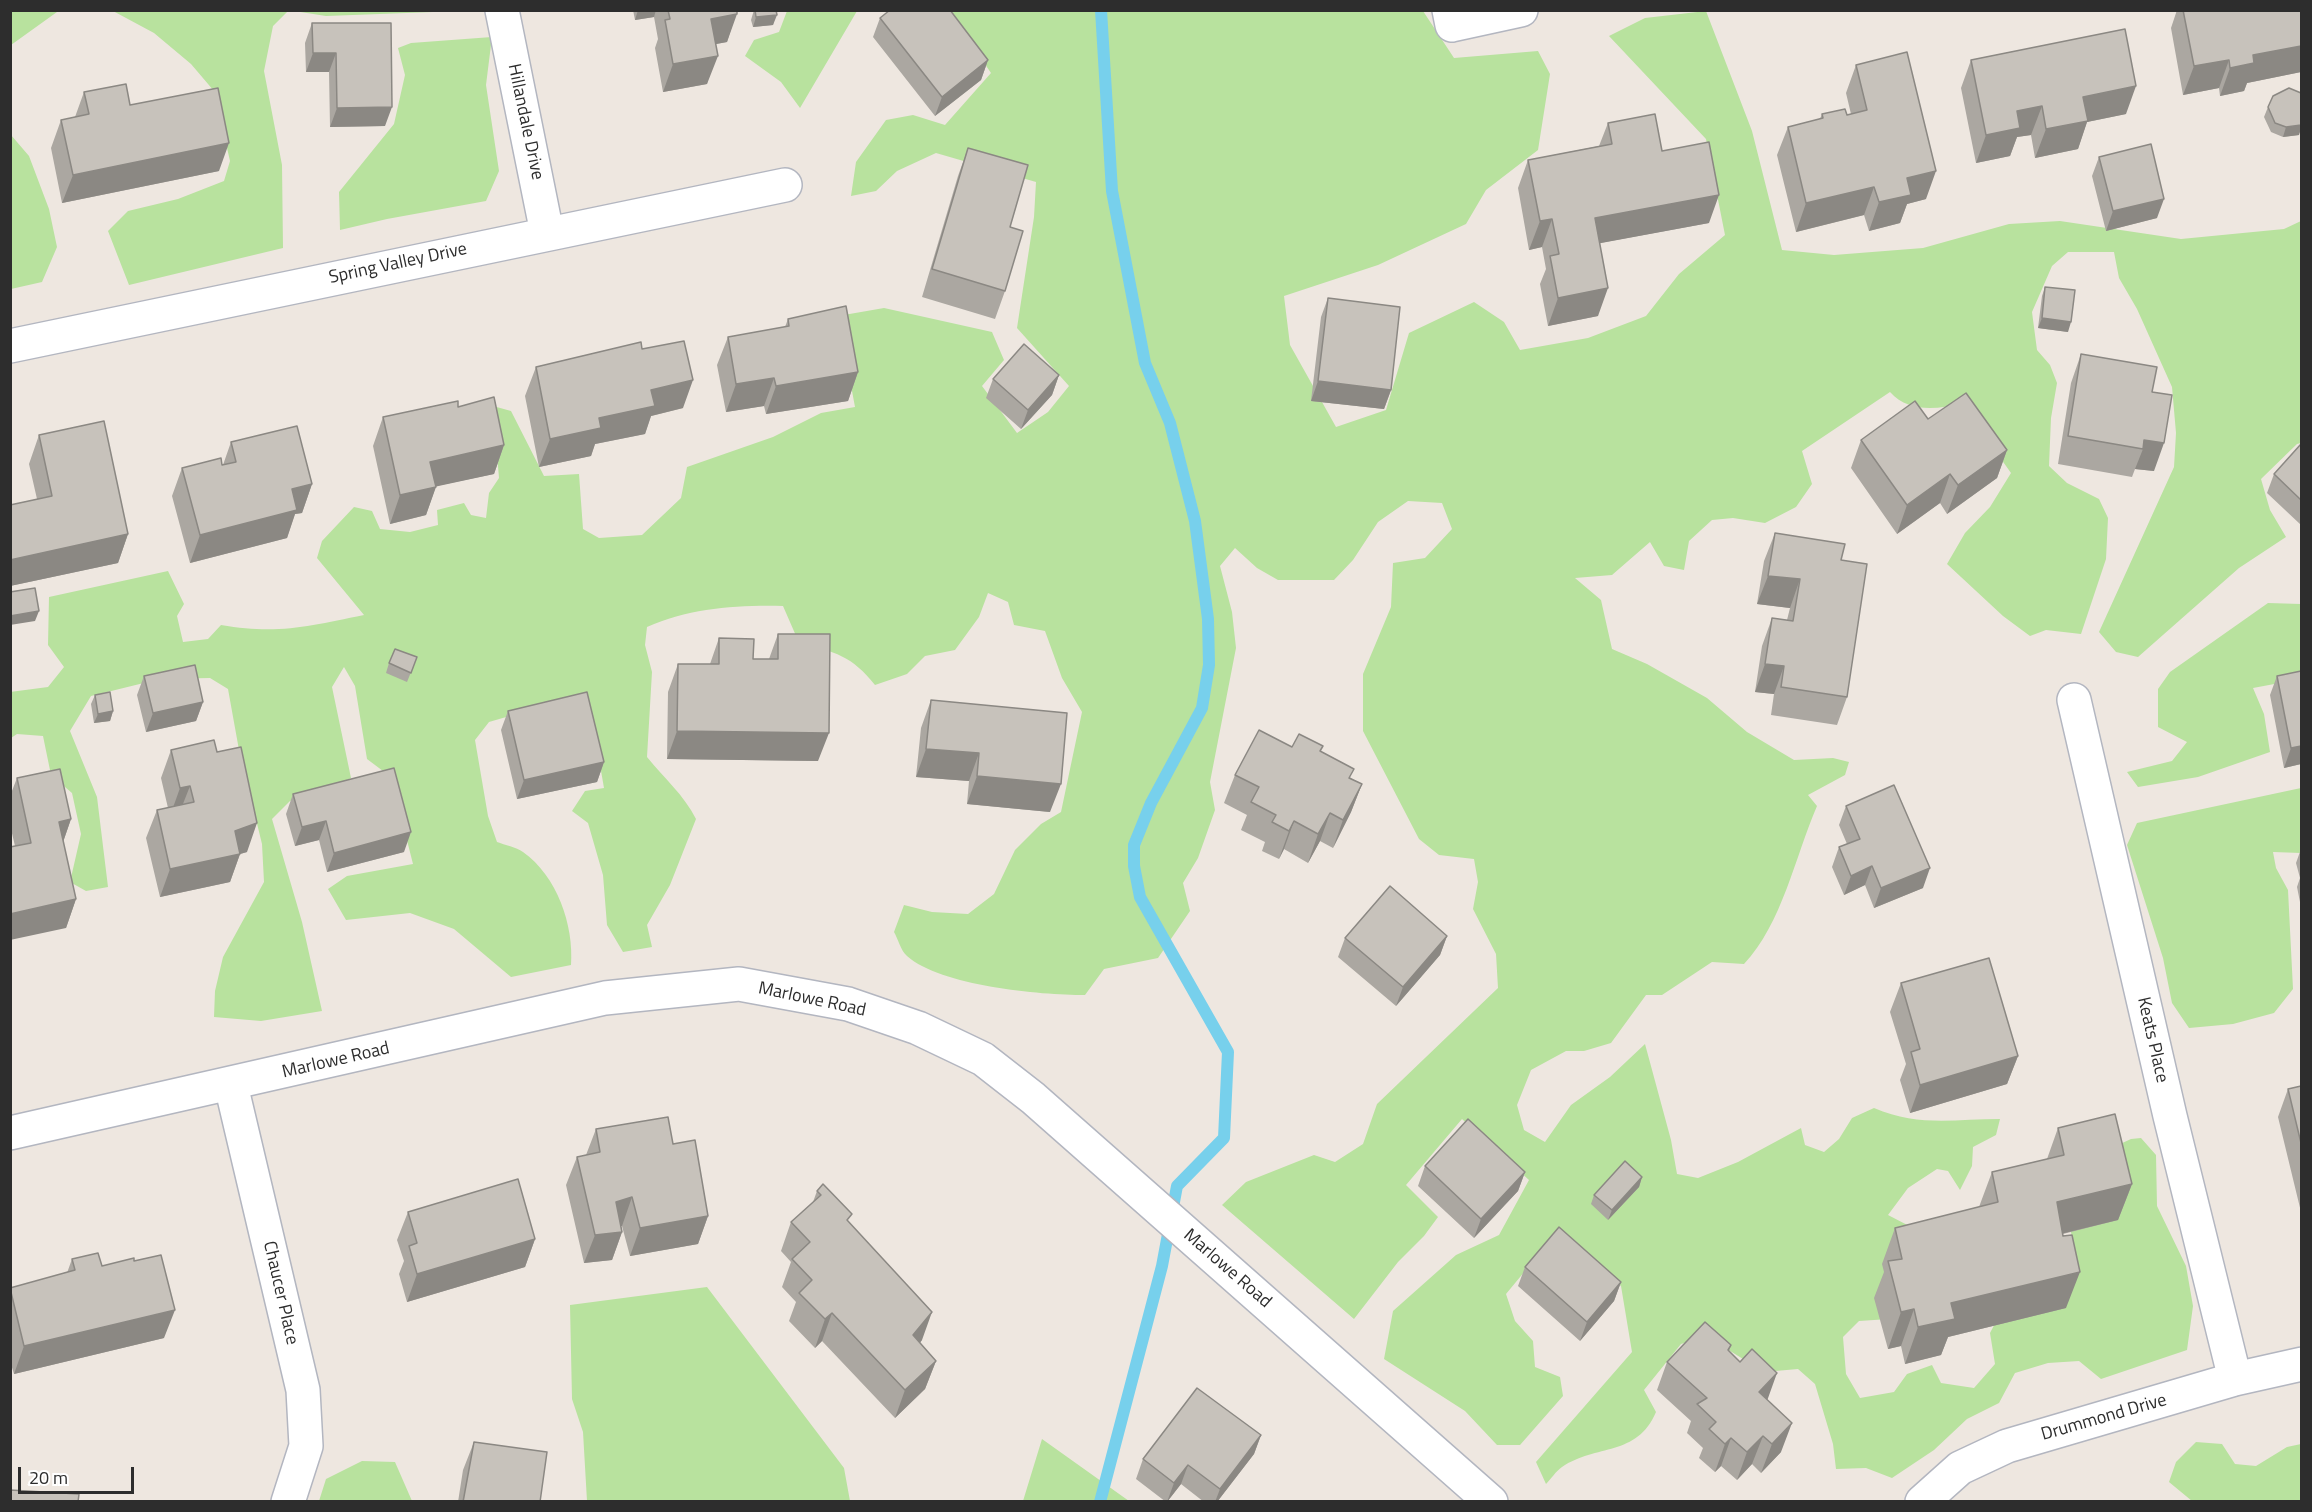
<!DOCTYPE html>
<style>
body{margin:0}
#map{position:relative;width:2312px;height:1512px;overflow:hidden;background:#eee7e0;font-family:"Titillium Web",sans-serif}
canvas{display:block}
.frame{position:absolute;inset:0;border:12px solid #2d2d2d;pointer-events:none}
.scale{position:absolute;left:18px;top:1467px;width:116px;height:27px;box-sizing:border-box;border:3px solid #2d2d2d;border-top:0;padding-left:8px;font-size:18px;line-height:21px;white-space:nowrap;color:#2d2d2d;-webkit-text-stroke:4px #fff;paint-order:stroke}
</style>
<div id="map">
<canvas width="2312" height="1512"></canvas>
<div class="frame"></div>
<div class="scale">20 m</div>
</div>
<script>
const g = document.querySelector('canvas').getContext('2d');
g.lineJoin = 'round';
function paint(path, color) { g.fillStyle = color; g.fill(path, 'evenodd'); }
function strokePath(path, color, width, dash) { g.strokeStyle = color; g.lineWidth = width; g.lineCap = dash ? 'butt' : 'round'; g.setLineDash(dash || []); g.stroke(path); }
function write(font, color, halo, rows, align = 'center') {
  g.font = font + ' "Titillium Web",sans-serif'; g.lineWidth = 6; g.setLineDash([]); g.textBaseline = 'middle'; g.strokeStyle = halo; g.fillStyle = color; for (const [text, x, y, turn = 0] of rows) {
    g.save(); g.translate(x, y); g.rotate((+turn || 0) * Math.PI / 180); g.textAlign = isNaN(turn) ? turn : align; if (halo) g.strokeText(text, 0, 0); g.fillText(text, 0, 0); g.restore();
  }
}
const green = new Path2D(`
 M 11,10 L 93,10 L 93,11 L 57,12 L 11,45 Z
 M 113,11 L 288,11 L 273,26 L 264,71 L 282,165 L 283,248 L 129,285 L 108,231 L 128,211 L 178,199 L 224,181 L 230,161 L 214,91 L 191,64 L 154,33 Z
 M 294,11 L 460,10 L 460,11 L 326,16 Z
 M 787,11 L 857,11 L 800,108 L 781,82 L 745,56 L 754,40 L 779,32 Z
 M 949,11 L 1423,11 L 1454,58 L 1538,51 L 1550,74 L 1538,150 L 1486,190 L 1466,224 L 1378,265 L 1284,296 L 1290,345 L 1336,427 L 1386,410 L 1409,333 L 1474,302 L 1504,322 L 1520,350 L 1588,338 L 1646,316 L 1679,274 L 1725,235 L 1706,139 L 1609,36 L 1645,18 L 1706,11 L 1752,131 L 1782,250 L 1834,255 L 1923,248 L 2009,224 L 2060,221 L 2181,239 L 2284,229 L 2301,221 L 2301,443 L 2297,444 L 2261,479 L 2270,510 L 2286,537 L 2239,568 L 2138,657 L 2116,652 L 2099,632 L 2174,467 L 2176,433 L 2172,387 L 2137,309 L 2119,278 L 2114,252 L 2068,252 L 2052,266 L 2032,312 L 2037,350 L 2050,365 L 2057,383 L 2051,418 L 2049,466 L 2067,483 L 2099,499 L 2108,518 L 2106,559 L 2081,634 L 2046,630 L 2030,636 L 2003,616 L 1947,564 L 1965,533 L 1990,507 L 2011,473 L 1962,404 C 1936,409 1909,413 1890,392 L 1802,451 L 1812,484 L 1796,507 L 1765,523 L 1733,518 L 1712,520 L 1689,541 L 1684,570 L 1664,566 L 1650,542 L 1612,575 L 1575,578 L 1601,600 L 1612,649 L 1647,664 L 1707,698 L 1747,732 L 1794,760 L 1833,758 L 1849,762 L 1845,775 L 1808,795 L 1817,806 C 1795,857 1782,924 1744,964 L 1712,962 L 1662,995 L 1646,995 L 1611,1043 L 1584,1051 L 1566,1051 L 1531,1070 L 1517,1105 L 1524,1130 L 1545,1142 L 1571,1105 L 1610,1077 L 1645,1044 L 1671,1140 L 1677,1174 L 1698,1178 L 1738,1162 L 1801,1128 L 1805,1145 L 1824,1152 L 1839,1139 L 1852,1118 L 1874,1108 C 1918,1127 1954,1119 2000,1119 L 1996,1135 L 1973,1147 L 1972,1166 L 1960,1190 L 1948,1171 L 1937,1169 L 1908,1188 L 1888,1215 L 1915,1229 L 1889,1319 L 1859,1321 L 1843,1337 L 1846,1374 L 1860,1398 L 1894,1392 L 1907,1374 L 1932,1365 L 1941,1383 L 1974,1388 L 1995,1364 L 1990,1333 L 2002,1310 L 2039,1288 L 2076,1253 L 2065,1208 L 2094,1156 L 2131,1139 L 2141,1138 L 2156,1155 L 2157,1206 L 2186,1266 L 2193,1306 L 2187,1350 L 2101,1379 L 2079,1361 L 2048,1363 L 2015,1373 L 1999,1403 L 1967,1419 L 1934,1450 L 1892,1478 L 1866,1468 L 1836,1469 L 1833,1444 L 1815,1384 L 1798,1369 L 1764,1372 L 1706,1336 L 1681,1344 L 1644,1390 L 1656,1412 C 1637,1457 1596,1444 1562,1467 C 1556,1471 1551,1479 1546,1484 L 1536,1462 L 1632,1352 L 1621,1286 L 1554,1236 L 1506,1294 L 1515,1321 L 1533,1341 L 1535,1367 L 1560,1377 L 1563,1396 L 1520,1445 L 1497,1445 L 1465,1411 L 1384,1359 L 1393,1311 L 1456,1255 L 1499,1235 L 1529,1180 L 1462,1119 L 1406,1185 L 1438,1217 L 1424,1236 L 1398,1262 L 1354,1319 L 1222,1205 L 1246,1182 L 1314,1155 L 1335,1162 L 1363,1144 L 1377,1104 L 1498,988 L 1496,954 L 1473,909 L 1478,882 L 1474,859 L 1439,855 L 1419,839 L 1363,731 L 1363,674 L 1391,607 L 1393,563 L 1425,558 L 1452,529 L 1442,503 L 1408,501 L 1378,522 L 1353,560 L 1334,580 L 1278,580 L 1257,568 L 1235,548 L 1220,566 L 1232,612 L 1236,648 L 1210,782 L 1215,810 L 1198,858 L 1183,883 L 1190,911 L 1158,958 L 1104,969 L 1085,995 C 1039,995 941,986 907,956 C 901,951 898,939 894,932 L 904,905 L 932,912 L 968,914 L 994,894 L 1015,850 L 1041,824 L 1061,812 L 1082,712 L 1062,678 L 1045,631 L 1014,625 L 1008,602 L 988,593 L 979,617 L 955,650 L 925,656 L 907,674 L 875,685 C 853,657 834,650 800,645 L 783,606 C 736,605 690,608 647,627 L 645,645 L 652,672 L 647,757 C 664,778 684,795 696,819 L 670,885 L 647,925 L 652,947 L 623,952 L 607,925 L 603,875 L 588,823 L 572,811 L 585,791 L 604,788 L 589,702 L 561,701 L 489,722 L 475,740 L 488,816 L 497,842 C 505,845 516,847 523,852 C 557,876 574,925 571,965 L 511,977 L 454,929 L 410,913 L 346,920 L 328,889 L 347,876 L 413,864 L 391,777 L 367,759 L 355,686 L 344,667 L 332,687 L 351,778 L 329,789 L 290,801 L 272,819 L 302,922 L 322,1011 L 261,1021 L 214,1017 L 215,991 L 223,957 L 264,882 L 262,844 L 239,750 L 228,689 L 210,678 L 160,679 L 91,696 L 70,731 L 97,797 L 108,887 L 86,891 L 70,882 L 81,834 L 72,793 L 51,775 L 43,736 L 17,734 L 11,738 L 10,692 L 48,687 L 64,667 L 48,645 L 49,597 L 168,571 L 184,604 L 177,616 L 183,642 L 208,639 L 221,625 C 278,635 309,626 364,615 L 317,558 L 322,541 L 354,507 L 372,511 L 380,529 L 410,532 L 438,525 L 437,510 L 464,503 L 471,515 L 486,518 L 489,493 L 499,478 L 493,406 L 511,411 L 544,476 L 579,474 L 583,529 L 599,538 L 642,535 L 681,498 L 687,467 L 773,437 L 821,413 L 855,407 L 838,316 L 884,308 L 992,332 L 1004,360 L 982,386 L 1017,433 L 1048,412 L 1069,386 L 1017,328 L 1034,217 L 1036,182 L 936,153 L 897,171 L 876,191 L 851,196 L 856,162 L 886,120 L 913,115 L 945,125 L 991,73 Z
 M 492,37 L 486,85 L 499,171 L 486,201 L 387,219 L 340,230 L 339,192 L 394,124 L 405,75 L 398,48 L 411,43 Z
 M 11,135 L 29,156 L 49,209 L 57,247 L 42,282 L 11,289 Z
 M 2268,603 L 2301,604 L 2301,679 L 2253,688 L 2264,714 L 2270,752 L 2198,777 L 2138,787 L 2127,772 L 2172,761 L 2187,742 L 2158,727 L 2158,689 L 2170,672 Z
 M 2301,788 L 2301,853 L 2273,852 L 2276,868 L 2288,890 L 2293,989 L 2274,1013 L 2233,1024 L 2189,1028 L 2172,1003 L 2163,958 L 2127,845 L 2137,823 Z
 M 707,1287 L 844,1468 L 850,1501 L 587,1501 L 583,1432 L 572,1399 L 570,1305 Z
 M 1042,1439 L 1129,1501 L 1023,1501 Z
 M 2196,1442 L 2222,1444 L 2235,1464 L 2256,1466 L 2287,1447 L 2301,1444 L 2301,1501 L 2192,1501 L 2169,1482 L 2176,1462 Z
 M 362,1461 L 395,1462 L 412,1501 L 319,1501 L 326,1479 Z`);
const stream = new Path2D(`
 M 1100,1502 L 1162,1266 L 1177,1186 L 1224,1138 L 1228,1052 L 1140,897 L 1134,866 L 1134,845 L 1151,803 L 1202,708 L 1209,665 L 1208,619 L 1195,521 L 1170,423 L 1145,363 L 1112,191 L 1101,10`);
const street = new Path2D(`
 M 502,10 L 547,233
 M 1449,10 L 1452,25 L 1521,10
 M 10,346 L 785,185
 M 2074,700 L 2170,1116 L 2235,1379
 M 231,1085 L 303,1390 L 306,1446 L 288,1502
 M 1922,1502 L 1960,1468 L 2007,1446 L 2235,1379 L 2302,1364`);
const secondary = new Path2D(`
 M 10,1133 L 605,998 L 739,984 L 848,1004 L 918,1028 L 983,1059 L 1033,1098 L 1491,1502`);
const wall = new Path2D(`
 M 633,10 L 737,10 L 727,42 L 716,44 L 707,84 L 663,92 L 655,48 L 658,39 L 654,17 L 635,20 Z
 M 754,10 L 776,10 L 773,25 L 753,27 L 751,20 Z
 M 2177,10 L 2301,10 L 2301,72 L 2247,83 L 2244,91 L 2220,96 L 2219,88 L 2183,95 L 2171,28 Z
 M 880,18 L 988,60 L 981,80 L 935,116 L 873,37 Z
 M 312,23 L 391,23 L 385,126 L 330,127 L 329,72 L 306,72 L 305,43 Z
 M 1971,60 L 2126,114 L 2087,122 L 2078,149 L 2035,158 L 2031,135 L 2017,137 L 2010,156 L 1976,163 L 1961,88 Z
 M 1856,65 L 1926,199 L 1907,204 L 1900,223 L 1869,231 L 1864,215 L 1796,232 L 1777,155 L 1788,127 L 1820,119 L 1822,114 L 1847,115 L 1851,114 L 1846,93 Z
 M 84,92 L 130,105 L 219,171 L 62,203 L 51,148 L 61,120 L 75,117 Z
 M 2268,107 L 2299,135 L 2283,137 L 2271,132 L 2264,117 Z
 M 1608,123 L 1662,151 L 1709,223 L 1600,243 L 1598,316 L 1548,326 L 1540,284 L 1546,269 L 1542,247 L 1529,250 L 1518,188 L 1528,160 L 1599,146 Z
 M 968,148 L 1010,227 L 1005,291 L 995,319 L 922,297 L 958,176 Z
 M 2099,157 L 2157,218 L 2106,231 L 2092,176 Z
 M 2045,287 L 2068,332 L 2038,328 L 2042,296 Z
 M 1328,298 L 1391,390 L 1384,409 L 1311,401 L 1321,317 Z
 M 788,319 L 858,372 L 848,401 L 766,414 L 764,406 L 726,412 L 717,365 L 728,337 L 785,327 Z
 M 642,349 L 683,408 L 651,416 L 645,434 L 595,444 L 591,456 L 539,467 L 525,396 L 536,367 Z
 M 2081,354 L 2152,392 L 2154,471 L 2135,469 L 2132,477 L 2058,464 L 2071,383 Z
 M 1059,375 L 1052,395 L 1021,429 L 986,398 L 993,379 Z
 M 458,407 L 504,445 L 494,474 L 436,486 L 426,515 L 390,524 L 373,446 L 383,417 Z
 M 1928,419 L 2007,450 L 1997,478 L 1947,514 L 1940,503 L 1897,534 L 1851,468 L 1861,440 Z
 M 39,435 L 128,534 L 118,563 L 10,586 L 10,505 L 37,499 L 29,464 Z
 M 231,442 L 312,484 L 302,513 L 295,514 L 287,538 L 190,563 L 172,496 L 182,468 L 223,465 Z
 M 2301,444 L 2301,525 L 2267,493 L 2274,474 Z
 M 1775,533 L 1841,560 L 1847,697 L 1837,725 L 1771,715 L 1774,694 L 1755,692 L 1762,646 L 1772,618 L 1787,620 L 1790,608 L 1757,604 L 1764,561 Z
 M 778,634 L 818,761 L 667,759 L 668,692 L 678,664 L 710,664 L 719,638 L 753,659 L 769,659 Z
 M 417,657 L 407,682 L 386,673 L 389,663 Z
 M 2301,671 L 2301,764 L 2284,768 L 2270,695 L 2277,676 Z
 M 144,676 L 203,702 L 196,721 L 146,732 L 137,695 Z
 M 95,695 L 113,711 L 110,721 L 94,723 L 91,704 Z
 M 931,700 L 1050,812 L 967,804 L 969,781 L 916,777 L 921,728 Z
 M 508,711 L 604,762 L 597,782 L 517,799 L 501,730 Z
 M 1292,747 L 1321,751 L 1351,778 L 1362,784 L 1351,812 L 1333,848 L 1320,841 L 1308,863 L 1284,849 L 1279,859 L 1262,851 L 1265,842 L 1241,830 L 1247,815 L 1224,803 L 1235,775 Z
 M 171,750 L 217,752 L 247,852 L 240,854 L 230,882 L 160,897 L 146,838 L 157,810 L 168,808 L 161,778 Z
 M 17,778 L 71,819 L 63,842 L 76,899 L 66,928 L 15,846 L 10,825 L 10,796 Z
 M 293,794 L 404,852 L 327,872 L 319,840 L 295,846 L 286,814 Z
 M 1846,806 L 1923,888 L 1874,908 L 1865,885 L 1844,895 L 1832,867 L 1839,847 L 1847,844 L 1839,825 Z
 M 2301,849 L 2301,907 L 2297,887 L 2300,878 L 2296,863 Z
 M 1447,936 L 1440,955 L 1396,1006 L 1338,957 L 1345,938 Z
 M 1901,983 L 2018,1056 L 2007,1084 L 1910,1113 L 1900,1080 L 1906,1064 L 1890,1012 Z
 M 2301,1086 L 2301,1212 L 2278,1117 L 2288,1089 Z
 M 2058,1128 L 2132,1184 L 2118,1220 L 2063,1234 L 2066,1308 L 1948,1337 L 1941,1355 L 1905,1364 L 1901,1346 L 1888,1349 L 1874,1298 L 1884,1272 L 1882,1264 L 1895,1228 L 1979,1207 L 1992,1172 L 2047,1159 Z
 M 596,1129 L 673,1144 L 708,1216 L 698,1244 L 630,1256 L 622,1226 L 621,1226 L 622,1232 L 612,1260 L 584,1263 L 566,1185 L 577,1157 L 586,1155 Z
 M 1425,1166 L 1525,1172 L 1518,1191 L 1474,1238 L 1418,1186 Z
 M 1642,1177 L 1639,1187 L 1608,1220 L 1591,1204 L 1594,1195 Z
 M 817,1191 L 849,1222 L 922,1340 L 920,1343 L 936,1361 L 925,1389 L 895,1418 L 822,1341 L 815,1348 L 789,1321 L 796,1302 L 782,1287 L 791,1262 L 781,1251 L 791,1222 L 813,1202 Z
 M 408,1212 L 535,1239 L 525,1267 L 407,1302 L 399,1274 L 404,1261 L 397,1240 Z
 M 72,1259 L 102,1266 L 134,1261 L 164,1338 L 14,1374 L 10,1361 L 10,1288 L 67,1273 Z
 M 1525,1267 L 1621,1282 L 1614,1301 L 1580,1341 L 1518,1286 Z
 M 1731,1345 L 1729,1351 L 1767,1400 L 1781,1452 L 1761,1473 L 1752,1464 L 1737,1480 L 1721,1466 L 1715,1472 L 1699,1458 L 1703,1448 L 1687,1433 L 1691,1421 L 1657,1390 L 1667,1362 Z
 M 1261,1435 L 1254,1454 L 1217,1502 L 1204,1502 L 1181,1484 L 1167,1502 L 1166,1502 L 1136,1479 L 1143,1459 Z
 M 474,1442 L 540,1502 L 458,1502 L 463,1470 Z`);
const shadedWall = new Path2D(`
 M 638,10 L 656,10 L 654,17 L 635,20 Z
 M 737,14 L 727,42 L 700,47 L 711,19 Z
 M 777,15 L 773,25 L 753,27 L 756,17 Z
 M 2301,46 L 2301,72 L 2247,83 L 2244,91 L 2220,96 L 2230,68 L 2253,55 Z
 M 313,53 L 336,53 L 329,72 L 306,72 Z
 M 718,56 L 707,84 L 663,92 L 673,64 Z
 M 988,60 L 981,80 L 935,116 L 942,97 Z
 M 2229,60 L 2219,88 L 2183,95 L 2194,66 Z
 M 2136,86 L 2126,114 L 2087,122 L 2078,149 L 2035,158 L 2046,129 L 2083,97 Z
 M 2042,106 L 2031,135 L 2017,137 L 2010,156 L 1976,163 L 1986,135 L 2017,111 Z
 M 392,107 L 385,126 L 330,127 L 337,108 Z
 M 2301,125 L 2301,129 L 2299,135 L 2283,137 L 2286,127 Z
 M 229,143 L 219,171 L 62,203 L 73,175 Z
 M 1936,171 L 1926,199 L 1907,204 L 1900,223 L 1869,231 L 1879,202 L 1907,178 Z
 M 1874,187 L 1864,215 L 1796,232 L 1806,203 Z
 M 1719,195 L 1709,223 L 1585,246 L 1595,218 Z
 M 2164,199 L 2157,218 L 2106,231 L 2113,211 Z
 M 1552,219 L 1542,247 L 1529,250 L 1540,221 Z
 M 1608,288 L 1598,316 L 1548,326 L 1558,298 Z
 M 2042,318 L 2071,322 L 2068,332 L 2038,328 Z
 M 858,372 L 848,401 L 766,414 L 776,386 Z
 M 1059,375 L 1052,395 L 1021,429 L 1028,410 Z
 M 774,378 L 764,406 L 726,412 L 736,384 Z
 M 693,380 L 683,408 L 651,416 L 645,434 L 595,444 L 591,456 L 539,467 L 550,439 L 651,390 Z
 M 1318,381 L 1391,390 L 1384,409 L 1311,401 Z
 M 2144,440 L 2164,443 L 2154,471 L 2135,469 L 2143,449 Z
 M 504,445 L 494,474 L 420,490 L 430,462 Z
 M 2007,450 L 1997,478 L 1947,514 L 1958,485 Z
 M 1950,474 L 1940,503 L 1897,534 L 1907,505 Z
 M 312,484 L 302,513 L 295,514 L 287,538 L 190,563 L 200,535 L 292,489 Z
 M 436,487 L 426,515 L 390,524 L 400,495 Z
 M 128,534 L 118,563 L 10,586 L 10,560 Z
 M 1768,576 L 1800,579 L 1790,608 L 1757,604 Z
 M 39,611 L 35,621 L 10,625 L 10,616 Z
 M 1765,664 L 1784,666 L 1774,694 L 1755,692 Z
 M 203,702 L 196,721 L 146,732 L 153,713 Z
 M 113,711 L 110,721 L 94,723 L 98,714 Z
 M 677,731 L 829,733 L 818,761 L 667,759 Z
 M 2301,746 L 2301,764 L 2284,768 L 2291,748 Z
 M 926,749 L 979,753 L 969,781 L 916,777 Z
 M 604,762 L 597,782 L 517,799 L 524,780 Z
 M 977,776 L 1061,784 L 1050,812 L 967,804 Z
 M 1362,784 L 1351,812 L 1333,848 L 1343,820 Z
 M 190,786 L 179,814 L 170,816 L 180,788 Z
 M 1330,813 L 1320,841 L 1308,863 L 1318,834 Z
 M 71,819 L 61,848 L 59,822 Z
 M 326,821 L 319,840 L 295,846 L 302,827 Z
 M 1294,821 L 1284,849 L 1279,859 L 1289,831 Z
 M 257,823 L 247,852 L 240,854 L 230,882 L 160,897 L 170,869 L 235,831 Z
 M 411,832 L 404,852 L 327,872 L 334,853 Z
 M 1872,866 L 1865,885 L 1844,895 L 1851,876 Z
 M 1930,868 L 1923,888 L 1874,908 L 1881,888 Z
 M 76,899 L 66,928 L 10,940 L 10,914 Z
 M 1447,936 L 1440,955 L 1396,1006 L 1403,987 Z
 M 2018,1056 L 2007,1084 L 1910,1113 L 1920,1085 Z
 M 1525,1172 L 1518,1191 L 1474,1238 L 1481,1219 Z
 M 1642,1177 L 1639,1187 L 1608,1220 L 1612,1210 Z
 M 2132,1184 L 2118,1220 L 2044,1238 L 2057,1202 Z
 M 632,1197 L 622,1226 L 605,1230 L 616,1202 Z
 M 708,1216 L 698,1244 L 630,1256 L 640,1228 Z
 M 622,1232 L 612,1260 L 584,1263 L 595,1235 Z
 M 535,1239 L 525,1267 L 407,1302 L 417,1274 Z
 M 2080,1272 L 2066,1308 L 1948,1337 L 1941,1355 L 1905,1364 L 1918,1327 L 1951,1303 Z
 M 1621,1282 L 1614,1301 L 1580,1341 L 1587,1322 Z
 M 1914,1309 L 1901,1346 L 1888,1349 L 1901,1312 Z
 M 175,1310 L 164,1338 L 14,1374 L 24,1346 Z
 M 932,1312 L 922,1340 L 902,1363 L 913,1335 Z
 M 832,1313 L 822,1341 L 815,1348 L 825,1319 Z
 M 936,1361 L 925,1389 L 895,1418 L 905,1390 Z
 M 1777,1373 L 1767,1401 L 1759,1392 Z
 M 1792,1423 L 1781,1452 L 1761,1473 L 1772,1444 Z
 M 1261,1435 L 1254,1454 L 1217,1502 L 1215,1502 L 1220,1489 Z
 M 1763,1436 L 1752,1464 L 1737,1480 L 1747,1452 Z
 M 1731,1438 L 1721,1466 L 1715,1472 L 1725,1444 Z
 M 1188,1465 L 1181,1484 L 1167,1502 L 1174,1483 Z`);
const building = new Path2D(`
 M 668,10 L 737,10 L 737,14 L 711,19 L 718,56 L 673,64 L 665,20 L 670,19 Z
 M 755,10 L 776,10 L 777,15 L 756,17 Z
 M 890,10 L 950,10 L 988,60 L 942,97 L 880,18 Z
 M 2183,10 L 2301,10 L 2301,46 L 2253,55 L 2254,63 L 2230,68 L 2229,60 L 2194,66 Z
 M 312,23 L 391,23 L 392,107 L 337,108 L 336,53 L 313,53 Z
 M 2125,29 L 2136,86 L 2083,97 L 2088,121 L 2046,129 L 2042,106 L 2017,111 L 2020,128 L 1986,135 L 1971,60 Z
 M 1907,52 L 1936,171 L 1907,178 L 1911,195 L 1879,202 L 1874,187 L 1806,203 L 1788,127 L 1823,118 L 1822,114 L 1845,109 L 1847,115 L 1867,110 L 1856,65 Z
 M 126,84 L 130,105 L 218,88 L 229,143 L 73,175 L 61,120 L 89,114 L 84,92 Z
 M 2289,88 L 2301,93 L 2301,125 L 2286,127 L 2275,123 L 2268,107 L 2273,96 Z
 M 1655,114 L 1662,151 L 1709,142 L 1719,195 L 1595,218 L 1608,288 L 1558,298 L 1550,256 L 1559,254 L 1552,219 L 1540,221 L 1528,160 L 1612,144 L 1608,123 Z
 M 2151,144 L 2164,199 L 2113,211 L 2099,157 Z
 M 968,148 L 1028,165 L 1010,227 L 1023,231 L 1005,291 L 932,269 Z
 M 2045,287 L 2075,290 L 2071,322 L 2042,318 Z
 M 1328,298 L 1400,307 L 1391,390 L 1318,381 Z
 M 846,306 L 858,372 L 776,386 L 774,378 L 736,384 L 728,337 L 789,326 L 788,319 Z
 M 684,341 L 693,380 L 651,390 L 655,406 L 599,418 L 601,428 L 550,439 L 536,367 L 641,342 L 642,349 Z
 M 1024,344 L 1059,375 L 1028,410 L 993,379 Z
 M 2081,354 L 2157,367 L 2152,392 L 2172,395 L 2164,443 L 2144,440 L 2143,449 L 2068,436 Z
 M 1966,393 L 2007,450 L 1958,485 L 1950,474 L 1907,505 L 1861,440 L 1915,401 L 1928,419 Z
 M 494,397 L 504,445 L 430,462 L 436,487 L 400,495 L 383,417 L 458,401 L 458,407 Z
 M 104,421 L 128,534 L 10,560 L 10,505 L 52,496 L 39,435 Z
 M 297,426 L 312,484 L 292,489 L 297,510 L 200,535 L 182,468 L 221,458 L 222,465 L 236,462 L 231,442 Z
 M 2301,444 L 2301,500 L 2274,474 Z
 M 1775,533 L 1845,544 L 1841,560 L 1867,564 L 1847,697 L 1781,687 L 1784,666 L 1765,664 L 1772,618 L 1793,621 L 1800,579 L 1768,576 Z
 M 35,588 L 39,611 L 10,616 L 10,592 Z
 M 778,634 L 830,634 L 829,733 L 677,731 L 678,664 L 719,664 L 719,638 L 754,639 L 753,659 L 778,659 Z
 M 395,649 L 417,657 L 411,673 L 389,663 Z
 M 195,665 L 203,702 L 153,713 L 144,676 Z
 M 2301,671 L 2301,746 L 2291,748 L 2277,676 Z
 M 110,692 L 113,711 L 98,714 L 95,695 Z
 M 587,692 L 604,762 L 524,780 L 508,711 Z
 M 931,700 L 1067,713 L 1061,784 L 977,776 L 979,753 L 926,749 Z
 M 1259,730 L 1292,747 L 1299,734 L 1323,746 L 1320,751 L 1354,769 L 1349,778 L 1362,784 L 1343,820 L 1330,813 L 1318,834 L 1294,821 L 1289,831 L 1272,822 L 1276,815 L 1251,802 L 1259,787 L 1235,775 Z
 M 214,740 L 217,752 L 241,747 L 257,823 L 235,831 L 240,854 L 170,869 L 157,810 L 194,802 L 190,786 L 180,788 L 171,750 Z
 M 394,768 L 411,832 L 334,853 L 326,821 L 302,827 L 293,794 Z
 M 60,769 L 71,819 L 59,822 L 76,899 L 10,914 L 10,847 L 31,843 L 17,778 Z
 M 1894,785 L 1930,868 L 1881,888 L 1872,866 L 1851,876 L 1839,847 L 1860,839 L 1846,806 Z
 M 1390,886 L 1447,936 L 1403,987 L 1345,938 Z
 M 1989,958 L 2018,1056 L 1920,1085 L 1911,1052 L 1920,1049 L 1901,983 Z
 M 2301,1086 L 2301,1143 L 2288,1089 Z
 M 2115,1114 L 2132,1184 L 2057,1202 L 2063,1236 L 2072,1235 L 2080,1272 L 1951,1303 L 1955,1319 L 1918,1327 L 1914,1309 L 1901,1312 L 1888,1261 L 1902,1259 L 1895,1228 L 1998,1202 L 1992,1172 L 2064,1155 L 2058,1128 Z
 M 668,1117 L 673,1144 L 695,1140 L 708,1216 L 640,1228 L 632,1197 L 616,1202 L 622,1232 L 595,1235 L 577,1157 L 600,1152 L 596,1129 Z
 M 1468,1119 L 1525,1172 L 1481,1219 L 1425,1166 Z
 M 1625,1161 L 1642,1177 L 1612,1210 L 1594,1195 Z
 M 518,1179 L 535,1239 L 417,1274 L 409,1246 L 417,1243 L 408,1212 Z
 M 823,1184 L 852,1214 L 847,1220 L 932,1312 L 913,1335 L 936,1361 L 905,1390 L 832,1313 L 825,1319 L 799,1293 L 812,1280 L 792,1259 L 810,1242 L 791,1222 L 821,1195 L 817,1191 Z
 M 1559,1227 L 1621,1282 L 1587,1322 L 1525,1267 Z
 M 98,1253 L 102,1266 L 134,1258 L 134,1261 L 161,1255 L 175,1310 L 24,1346 L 10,1288 L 75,1270 L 72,1259 Z
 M 1705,1322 L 1731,1345 L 1728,1350 L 1740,1362 L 1752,1349 L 1777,1373 L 1759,1392 L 1792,1423 L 1772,1444 L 1763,1436 L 1747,1452 L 1731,1438 L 1725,1444 L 1709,1429 L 1716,1422 L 1697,1404 L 1707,1398 L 1667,1362 Z
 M 1197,1388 L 1261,1435 L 1220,1489 L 1188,1465 L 1174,1483 L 1143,1459 Z
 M 474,1442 L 547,1452 L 540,1502 L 463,1502 Z
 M 10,1490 L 79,1494 L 78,1502 L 10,1502 Z`);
const streetNames = [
 ["Hillandale Drive",525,122,78],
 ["Spring Valley Drive",398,264,-12],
 ["Marlowe Road",812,1000,12],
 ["Keats Place",2152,1040,77],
 ["Marlowe Road",336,1061,-13],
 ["Marlowe Road",1227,1269,41],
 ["Chaucer Place",280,1293,77],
 ["Drummond Drive",2104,1418,-16]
];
paint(green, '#b8e29e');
strokePath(stream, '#77d0ec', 12);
strokePath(street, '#b3b6c0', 36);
strokePath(secondary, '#b3b6c0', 36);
strokePath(street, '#fff', 33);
strokePath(secondary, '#fff', 33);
paint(wall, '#aba7a1');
paint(shadedWall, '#8b8883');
paint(building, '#c7c2bb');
strokePath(building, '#8b8883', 1.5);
write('18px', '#2d2d2d', '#fff', streetNames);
</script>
